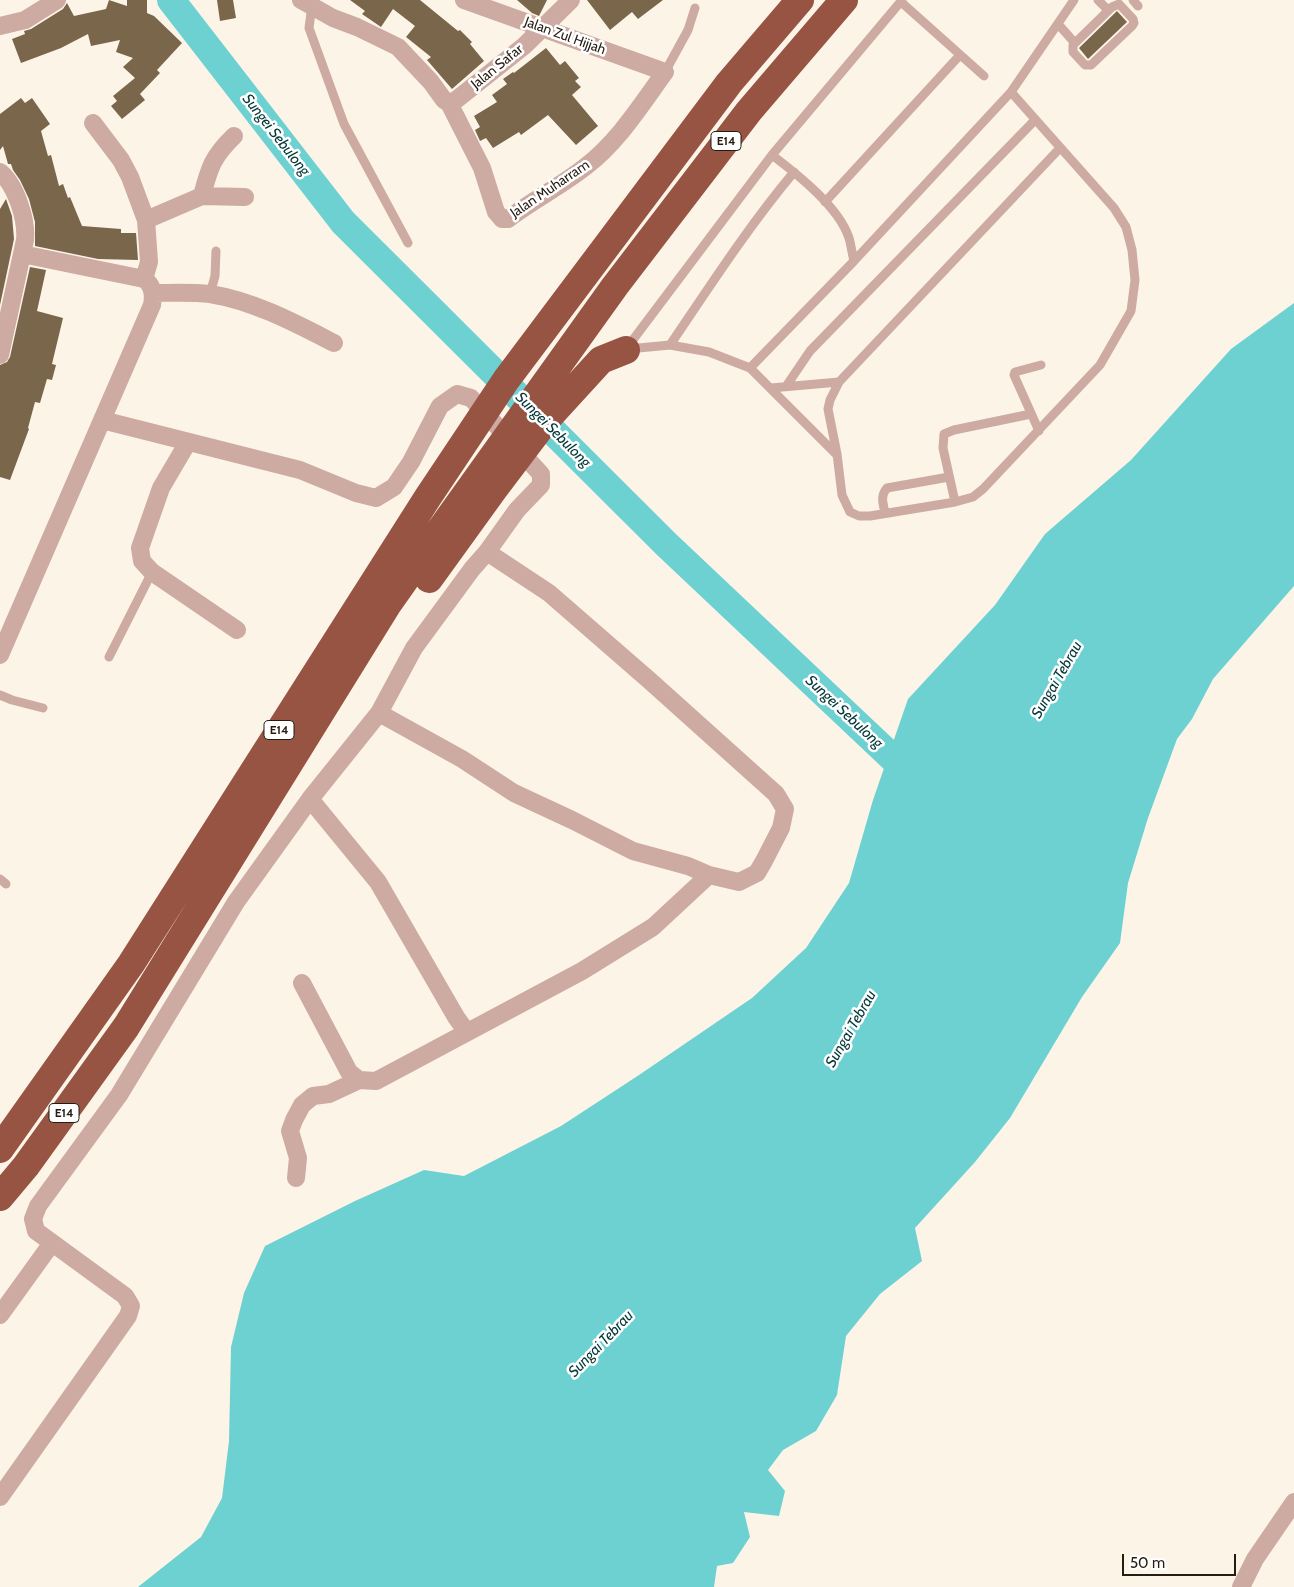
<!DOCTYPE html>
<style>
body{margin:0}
#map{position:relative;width:1294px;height:1587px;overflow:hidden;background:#fdf4e8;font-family:Cabin,sans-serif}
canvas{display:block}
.scale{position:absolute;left:1122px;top:1554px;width:114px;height:22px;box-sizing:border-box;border:2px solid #251d12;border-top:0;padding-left:6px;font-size:15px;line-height:18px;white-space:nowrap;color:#251d12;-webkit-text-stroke:4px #fff;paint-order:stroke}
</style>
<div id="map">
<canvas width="1294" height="1587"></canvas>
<div class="scale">50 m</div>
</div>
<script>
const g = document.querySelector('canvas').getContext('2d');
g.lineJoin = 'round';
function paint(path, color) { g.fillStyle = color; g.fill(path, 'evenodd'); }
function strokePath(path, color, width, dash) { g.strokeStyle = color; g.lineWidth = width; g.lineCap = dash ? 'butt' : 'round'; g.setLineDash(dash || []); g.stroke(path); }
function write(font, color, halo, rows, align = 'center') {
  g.font = font + ' Cabin,sans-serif'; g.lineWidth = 5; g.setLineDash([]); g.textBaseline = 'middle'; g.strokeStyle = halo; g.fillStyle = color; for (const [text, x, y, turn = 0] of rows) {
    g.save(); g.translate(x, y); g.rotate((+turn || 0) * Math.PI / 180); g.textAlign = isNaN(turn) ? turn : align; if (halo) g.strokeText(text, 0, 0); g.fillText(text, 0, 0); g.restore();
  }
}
const water = new Path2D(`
 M 1294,303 L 1294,586 L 1213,679 L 1192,719 L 1177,739 L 1148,818 L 1128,883 L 1120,943 L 1082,997 L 1010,1118 L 975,1162 L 915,1228 L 922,1261 L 880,1294 L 846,1336 L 837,1395 L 816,1431 L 783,1450 L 768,1470 L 785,1491 L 779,1516 L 744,1512 L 750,1537 L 733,1563 L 717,1566 L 714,1587 L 138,1587 L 201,1537 L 222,1498 L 229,1441 L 231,1347 L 244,1293 L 265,1246 L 355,1201 L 424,1170 L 464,1176 L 561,1126 L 639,1075 L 752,998 L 806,948 L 849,883 L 873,800 L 908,699 L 995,605 L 1045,534 L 1131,460 L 1231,349 Z`);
const river = new Path2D(`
 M 171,0 L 343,222 L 666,544 L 916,780`);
const building = new Path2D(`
 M 109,0 L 127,6 L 127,0 L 147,0 L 147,13 L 154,16 L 182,43 L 157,70 L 160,73 L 140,94 L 145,100 L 122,119 L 111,106 L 117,101 L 113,96 L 135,78 L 123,67 L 133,58 L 116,52 L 120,40 L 91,46 L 88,34 L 61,48 L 21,63 L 12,39 L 25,34 L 24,31 L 31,29 L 63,9 L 67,3 L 74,16 L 106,9 Z
 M 217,0 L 233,0 L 236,18 L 220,21 Z
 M 350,0 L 420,0 L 458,31 L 460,30 L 472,42 L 470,44 L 484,61 L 452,89 L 427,60 L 431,57 L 406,37 L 415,26 L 393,9 L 381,27 L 362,14 L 365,11 Z
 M 517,0 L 547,0 L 539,16 L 532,13 Z
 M 587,0 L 663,0 L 638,19 L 632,12 L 610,30 Z
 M 1117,11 L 1127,22 L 1088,59 L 1079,48 Z
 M 546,48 L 560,65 L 565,61 L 579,78 L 575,81 L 581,87 L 572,95 L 598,126 L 576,145 L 548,115 L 521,135 L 519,132 L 493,148 L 486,138 L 480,141 L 475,130 L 480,127 L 474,116 L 497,102 L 492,95 L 507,84 L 503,79 L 513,72 L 514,73 Z
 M 21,98 L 25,103 L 32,98 L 50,124 L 41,131 L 48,156 L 51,155 L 59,186 L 63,184 L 68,198 L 70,197 L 82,226 L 121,229 L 121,233 L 136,233 L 138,260 L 98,259 L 35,246 L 35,222 L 29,199 L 20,180 L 13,170 L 11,164 L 8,164 L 3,146 L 0,150 L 0,114 Z
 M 6,199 L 12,216 L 14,239 L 0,305 L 0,209 Z
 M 30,267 L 46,270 L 37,311 L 63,318 L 52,364 L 56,365 L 52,380 L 47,379 L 40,403 L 35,402 L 28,428 L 29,429 L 10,480 L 0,477 L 0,365 L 7,362 L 10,357 Z`);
const lane = new Path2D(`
 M 1098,0 L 1108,10
 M 1133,0 L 1138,6
 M 901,2 L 984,76
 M 1119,4 L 1133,19 L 1134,23 L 1132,26 L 1091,65 L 1085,65 L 1073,52 L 1073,45 L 1112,7 Z
 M 312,5 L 309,28 L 344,124 L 408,243
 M 1058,24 L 1074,42
 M 665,72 L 688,30 L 695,8
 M 1011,92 L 1114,208 L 1126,227 L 1132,250 L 1135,280 L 1131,311 L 1100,365 L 983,489 L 973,497 L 955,502 L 870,516 L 859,516 L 850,512 L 842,495 L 837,454 L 828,409 L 830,400 L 839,382 L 1060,148
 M 772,155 C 797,174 839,207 849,238 C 851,245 852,253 854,261
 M 825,202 L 960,55
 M 210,294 L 215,276 L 216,251
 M 670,345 C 710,286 748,227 794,172
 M 626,349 L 772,155 L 902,0
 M 628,349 L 670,345 L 709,352 L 750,368 L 836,454
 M 750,368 L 854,261 L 1011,92 L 1074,0
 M 787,385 L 810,351 L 1035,120
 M 771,388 L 839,382
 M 1039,431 L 1014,375 L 1015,372 L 1041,365
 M 955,502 L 943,448 L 944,434 L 954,430 L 1031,414
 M 885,513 C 883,503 880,496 887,488 L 949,477
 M 109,657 L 152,572
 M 0,695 L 12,700 L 43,708
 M 0,879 L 6,884`);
const street = new Path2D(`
 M 301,0 L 333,18 L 357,27 L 398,47 L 431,82 L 444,100 L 449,103 L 482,168 L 496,212 L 502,219 L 508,219 C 533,200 561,186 585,167 C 618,142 641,105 665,72 L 464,0
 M 0,26 L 25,20 L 57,0
 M 449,103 L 456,100 L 524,46 L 571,0
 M 93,123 L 121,160 L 130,177 L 146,220
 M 0,172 C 16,185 27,220 25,240 L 0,355
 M 202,196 C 209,168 213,156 234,136
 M 144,279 L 149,262 L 146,220 L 202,196 L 245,197
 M 153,293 C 172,293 192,292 210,294 C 254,301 295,323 334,343
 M 188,442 L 161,488 L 140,548 L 142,561 L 152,572 L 237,630
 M 0,655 L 152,305 C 154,295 153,285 144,279 L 22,254
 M 379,713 L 462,759 L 514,793 L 572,820 L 633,851 L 688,866 L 709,875 L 739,882 L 757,873 L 764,861 L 781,828 L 785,809 L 776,794 L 649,680 L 549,593 L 487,552
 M 310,799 L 378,882 L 456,1017 L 466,1031
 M 302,983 L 349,1072 L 359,1080 L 376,1081 L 582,971 L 653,927 L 709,875
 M 296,1178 L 298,1158 L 290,1131 L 294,1120 L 302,1105 L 313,1096 L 329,1094 L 359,1080
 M 0,1315 L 52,1243
 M 0,1497 L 128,1316 L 131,1306 L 125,1296 L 36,1231 L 33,1219 L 38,1206 L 119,1095 L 236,902 L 310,799 L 379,713 L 414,648 L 472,569 L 487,552 L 517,510 L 541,485 L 541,474 L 471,398 L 457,394 L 440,406 L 411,462 L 394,487 L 376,498 L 356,493 L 300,470 L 102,420
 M 1241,1587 L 1255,1559 L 1294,1502`);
const highway = new Path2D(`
 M 429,579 L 494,489 L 547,419 L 601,360 L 626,350
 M 0,1149 L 131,964 L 428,497 L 506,380 L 729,83 L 800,0
 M 0,1197 L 26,1166 L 126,1027 L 388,604 L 448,519 L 615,286 L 749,111 L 844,0`);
const shields = [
 [726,141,30],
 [279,730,30],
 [64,1113,30]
];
const shieldNames = [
 ["E14",726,141],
 ["E14",279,730],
 ["E14",64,1113]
];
const streetNames = [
 ["Jalan Zul Hijjah",565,36,20],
 ["Jalan Safar",497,67,-39],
 ["Jalan Muharram",550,189,-34]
];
const waterNames = [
 ["Sungei Sebulong",276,135,52],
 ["Sungei Sebulong",553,430,45],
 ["Sungai Tebrau",1057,680,-60],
 ["Sungei Sebulong",844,712,43],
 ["Sungai Tebrau",851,1029,-60],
 ["Sungai Tebrau",601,1344,-46]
];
paint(water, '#6dd1d2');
strokePath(river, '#6dd1d2', 28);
paint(building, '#7a664b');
strokePath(lane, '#cdaba2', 9);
strokePath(street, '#cdaba2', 18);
strokePath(highway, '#975443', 28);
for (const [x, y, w] of shields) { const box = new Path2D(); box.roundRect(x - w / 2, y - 9.5, w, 19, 4); g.fillStyle = '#fff'; g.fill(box); strokePath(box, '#251d12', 1); }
write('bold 12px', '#251d12', null, shieldNames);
write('14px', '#251d12', '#fff', streetNames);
write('italic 15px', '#033637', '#fff', waterNames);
</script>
